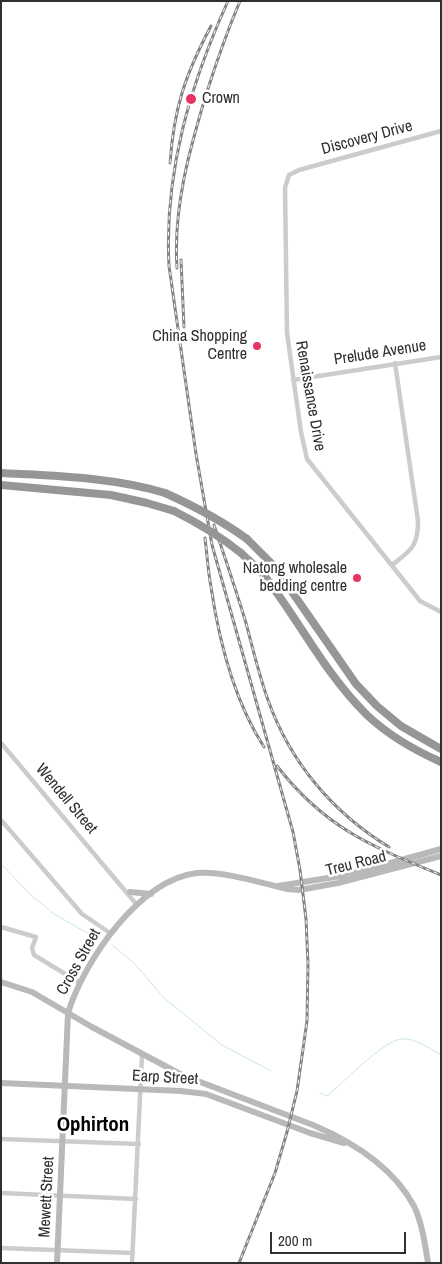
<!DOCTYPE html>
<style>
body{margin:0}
#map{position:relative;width:442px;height:1264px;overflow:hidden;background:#fff;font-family:"Archivo Narrow",sans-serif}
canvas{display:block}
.frame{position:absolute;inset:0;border:2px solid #2f2f2f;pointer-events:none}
.scale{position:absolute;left:270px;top:1232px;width:136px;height:22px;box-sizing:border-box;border:2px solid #2f2f2f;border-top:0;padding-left:6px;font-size:15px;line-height:18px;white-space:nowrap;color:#2f2f2f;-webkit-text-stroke:4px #fff;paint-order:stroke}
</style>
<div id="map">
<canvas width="442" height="1264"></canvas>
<div class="frame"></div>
<div class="scale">200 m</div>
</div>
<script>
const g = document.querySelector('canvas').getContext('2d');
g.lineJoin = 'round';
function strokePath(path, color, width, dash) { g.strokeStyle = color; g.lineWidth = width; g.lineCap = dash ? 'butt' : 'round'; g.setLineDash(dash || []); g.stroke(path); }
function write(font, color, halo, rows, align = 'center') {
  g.font = font + ' "Archivo Narrow",sans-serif'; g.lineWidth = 5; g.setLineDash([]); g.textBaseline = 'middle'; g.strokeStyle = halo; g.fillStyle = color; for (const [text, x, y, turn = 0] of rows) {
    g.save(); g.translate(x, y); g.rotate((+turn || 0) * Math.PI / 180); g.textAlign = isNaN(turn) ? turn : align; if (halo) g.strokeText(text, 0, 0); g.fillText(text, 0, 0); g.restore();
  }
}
const stream = new Path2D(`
 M 1,864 L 31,895 L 54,914 L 98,939
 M 112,945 L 134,963 L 164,998 L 222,1045 L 271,1071
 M 320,1093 L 327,1096 C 343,1083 383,1041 401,1039 C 414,1037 430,1049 441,1055`);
const street = new Path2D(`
 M 441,131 L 299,170 L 289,175 L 285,188 L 287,333 L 301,432 L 307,459 L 413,592 L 420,601 L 441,612
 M 293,380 L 441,357
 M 392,565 C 411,550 418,547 418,521 L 395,363
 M 1,743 L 137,905
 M 1,820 L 82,914 L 110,933
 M 1,927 L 36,937 L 32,948 L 34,955 L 80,983
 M 1,1139 L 139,1144
 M 1,1193 L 136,1199
 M 1,1248 L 133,1253
 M 132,1263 L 142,1055`);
const secondary = new Path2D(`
 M 278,886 L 347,875 L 441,849
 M 130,892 L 151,894
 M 1,982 L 32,992 L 92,1027 L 182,1075 L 313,1125 C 353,1142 393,1167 414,1206 C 422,1223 425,1244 428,1263
 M 1,1083 L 181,1091 L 206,1094 L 310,1133 L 344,1143
 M 57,1263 L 68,1013 C 84,961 139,880 197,873 C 224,871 261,883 287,889 L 299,890 L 338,883 L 441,856`);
const highway = new Path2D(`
 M 1,473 C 55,476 113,477 165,493
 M 1,485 L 111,495 L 147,503 L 174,511
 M 247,539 L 274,566 L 356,684 L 377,706 L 401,726 L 441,749
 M 241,553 C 248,560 256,566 263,574 C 299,620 325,674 367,715 C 388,735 414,750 441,762`);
const rail = new Path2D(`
 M 228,1 C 190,85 164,173 169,266 L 196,454 L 212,545 L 293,832 L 300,870 L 306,919 L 308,964 L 307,1021 L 297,1091 L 287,1132 L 275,1173 L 239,1263
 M 170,163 C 174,108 185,75 211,26
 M 181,260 L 184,327
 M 177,268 C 173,209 189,151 206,95 C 216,63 227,32 240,1
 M 214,525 C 225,558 236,590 246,623 C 253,649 259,675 268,700 C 290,762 333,813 389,847
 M 205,538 C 207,554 208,571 211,587 C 219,641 235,702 264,747
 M 277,766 C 325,828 371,846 441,875`);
const highwayBridge = new Path2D(`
 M 165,493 C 194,506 221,520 247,539
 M 174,511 C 198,523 220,536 241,553`);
const markers = [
 [191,99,6,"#e53362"],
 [257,346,5,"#e53362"],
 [357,578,5,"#e53362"]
];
const poiNames = [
 ["Crown",202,99,"left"],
 ["China Shopping",247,337],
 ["Centre",247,355],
 ["Natong wholesale",347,569],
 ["bedding centre",347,587]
];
const streetNames = [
 ["Discovery Drive",367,138,-15],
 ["Prelude Avenue",380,353,-9],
 ["Renaissance Drive",310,396,80],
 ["Wendell Street",66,799,50],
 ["Treu Road",356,864,-14],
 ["Cross Street",79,962,-61],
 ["Earp Street",165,1078,3],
 ["Mewett Street",47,1197,-87]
];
const districtNames = [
 ["Ophirton",93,1125]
];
strokePath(stream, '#c9e5ec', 1);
strokePath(street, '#ccc', 4.5);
strokePath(secondary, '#b9b9b9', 6);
strokePath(highway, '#969696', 8);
strokePath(rail, '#848484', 3);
strokePath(rail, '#fff', 1, [4]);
strokePath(highwayBridge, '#969696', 8);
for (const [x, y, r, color] of markers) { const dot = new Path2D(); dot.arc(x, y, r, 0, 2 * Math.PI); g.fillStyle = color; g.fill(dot); strokePath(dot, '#fff', 2); }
write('16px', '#2f2f2f', '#fff', poiNames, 'right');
write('16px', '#2f2f2f', '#fff', streetNames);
write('bold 21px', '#000', '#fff', districtNames);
</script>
